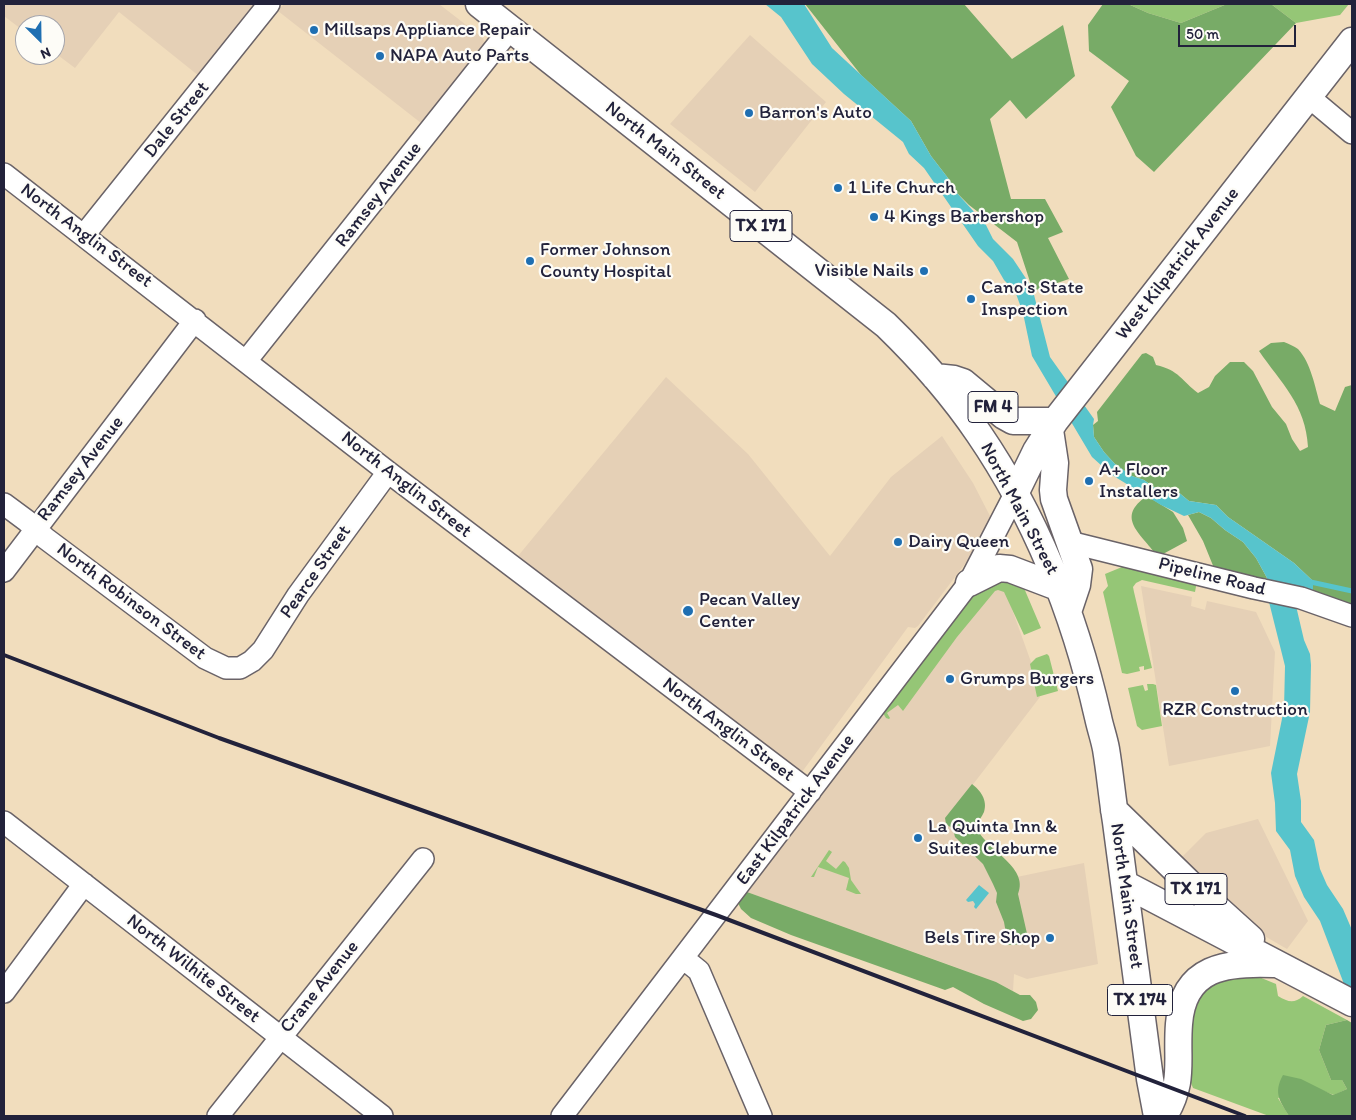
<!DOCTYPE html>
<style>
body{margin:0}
#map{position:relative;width:1356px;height:1120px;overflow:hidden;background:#f1ddbd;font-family:Itim,sans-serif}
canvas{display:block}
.frame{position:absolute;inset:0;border:5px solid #22223b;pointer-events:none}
.north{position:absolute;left:15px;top:15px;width:50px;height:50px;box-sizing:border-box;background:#fdfcf7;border:1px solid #a5a5ac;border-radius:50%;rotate:157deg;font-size:14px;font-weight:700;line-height:20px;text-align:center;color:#22223b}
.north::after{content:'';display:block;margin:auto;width:18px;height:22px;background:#1f6fb2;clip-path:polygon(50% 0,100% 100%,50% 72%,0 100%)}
.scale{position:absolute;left:1178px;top:25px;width:118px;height:22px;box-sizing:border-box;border:2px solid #22223b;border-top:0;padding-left:6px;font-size:15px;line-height:18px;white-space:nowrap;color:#22223b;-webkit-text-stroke:4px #fdfcf7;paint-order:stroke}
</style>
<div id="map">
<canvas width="1356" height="1120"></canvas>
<div class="frame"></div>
<div class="north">N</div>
<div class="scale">50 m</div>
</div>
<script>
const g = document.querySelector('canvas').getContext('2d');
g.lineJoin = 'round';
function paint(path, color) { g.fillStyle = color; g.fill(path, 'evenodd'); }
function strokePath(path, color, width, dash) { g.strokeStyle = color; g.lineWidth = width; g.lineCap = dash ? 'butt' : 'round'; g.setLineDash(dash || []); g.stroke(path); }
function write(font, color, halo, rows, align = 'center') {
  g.font = font + ' Itim,sans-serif'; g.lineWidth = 4.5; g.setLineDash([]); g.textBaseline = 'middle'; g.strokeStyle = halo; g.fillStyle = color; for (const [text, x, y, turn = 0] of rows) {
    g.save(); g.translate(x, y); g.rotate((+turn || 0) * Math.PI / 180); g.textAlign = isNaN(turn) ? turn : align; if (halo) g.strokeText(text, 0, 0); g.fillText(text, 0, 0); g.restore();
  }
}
const built = new Path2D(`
 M 4,4 L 256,4 L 199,76 L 119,12 L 75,68 L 55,53 L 55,25 L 25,25 L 25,32 L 4,16 Z
 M 284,4 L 439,4 L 483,38 L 484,42 L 483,45 L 421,123 L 278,11 Z
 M 750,35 L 826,102 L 755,192 L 670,124 Z
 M 666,377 L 748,454 L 830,556 L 891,477 L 942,436 L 973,483 L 990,516 L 991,522 L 989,532 L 918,626 L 915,628 L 908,627 L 802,772 L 518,556 Z
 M 984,581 L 1004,587 L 1035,673 L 1040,697 L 948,817 L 1012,878 L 1084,863 L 1098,964 L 1027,979 L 1014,974 L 1013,991 L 996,982 L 947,964 L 744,891 L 859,745 Z
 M 1141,586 L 1192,597 L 1191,606 L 1205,610 L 1207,601 L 1256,612 L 1275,652 L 1270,746 L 1169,766 Z
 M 1258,819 L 1308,921 L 1287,949 L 1249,927 L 1179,860 L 1206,833 Z`);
const green = new Path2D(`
 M 1128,4 L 1227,4 L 1181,23 L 1148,13 Z
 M 1271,4 L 1349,4 L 1340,15 L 1296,23 Z
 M 1132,566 L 1197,581 L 1195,592 L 1142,580 L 1136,583 L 1133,587 L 1134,592 L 1152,668 L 1144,670 L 1144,666 L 1139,667 L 1140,671 L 1127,674 L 1122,673 L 1103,592 L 1108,586 L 1105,574 L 1122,567 Z
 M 987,578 L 1021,581 L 1041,628 L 1024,635 L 1004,592 L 998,590 L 995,591 L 957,637 L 903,711 L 898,705 L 887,713 L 890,718 L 889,719 L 886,718 L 883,713 Z
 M 1047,654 L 1049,656 L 1058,691 L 1037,697 L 1030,664 L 1036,658 Z
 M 1147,684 L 1153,684 L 1156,685 L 1162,726 L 1142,730 L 1137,726 L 1128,688 L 1143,685 L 1145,691 L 1148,690 Z
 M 829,850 L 832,852 L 826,861 L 836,869 L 843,861 L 845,862 L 849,868 L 851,880 L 861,894 L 856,894 L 846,890 L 849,878 L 818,867 L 814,877 L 811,877 Z
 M 1259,977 L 1276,984 L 1278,996 C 1288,1002 1294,1004 1303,996 L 1347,1020 L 1326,1025 L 1319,1050 L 1331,1080 L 1342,1080 L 1347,1089 L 1334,1095 L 1318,1089 L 1278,1098 L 1289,1116 L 1269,1116 L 1193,1088 L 1191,1083 L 1185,1041 L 1190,1008 L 1208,986 L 1220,978 Z`);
const forest = new Path2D(`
 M 805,4 L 964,4 L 1012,59 L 1063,25 L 1075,76 L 1026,119 L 1010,100 L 990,119 L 1011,199 L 1045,199 L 1063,232 L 1048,238 L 1069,279 L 1033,291 L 1017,242 L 969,205 L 956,192 L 948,178 L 931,156 L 911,121 L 861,75 Z
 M 1103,4 L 1128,4 L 1148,13 L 1181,23 L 1227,4 L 1271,4 L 1296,23 L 1154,172 L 1136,156 L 1111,107 L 1129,81 L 1089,51 L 1088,25 Z
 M 1284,342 C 1289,344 1294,346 1298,349 C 1311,363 1315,387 1320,404 L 1335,411 L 1345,387 L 1352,385 L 1352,608 L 1313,594 L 1313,581 L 1294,563 L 1228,517 L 1216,505 L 1189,501 L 1177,491 L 1158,490 L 1144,480 L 1132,476 L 1115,464 L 1104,452 L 1094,437 L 1093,425 L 1098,421 L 1097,412 L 1142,354 L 1146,353 L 1153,357 L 1156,365 C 1179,370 1182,381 1198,393 L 1209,387 L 1215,376 L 1230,362 L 1244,362 L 1253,371 L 1272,407 L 1286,424 L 1292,439 L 1300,451 L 1308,447 C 1306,405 1281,383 1259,351 L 1271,343 Z
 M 1147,496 L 1173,512 L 1183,528 L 1187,541 L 1163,554 L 1155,553 C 1139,532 1116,517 1147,496 Z
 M 1199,512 L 1211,518 L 1225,530 L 1243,542 L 1256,558 L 1267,578 L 1265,580 L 1214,568 L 1203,541 L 1188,515 Z
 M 972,784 C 980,790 988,800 984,812 C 982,817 978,821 976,826 C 984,850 1030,866 1018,894 L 1028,938 L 1025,944 L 1008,945 L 1004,922 L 996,902 L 997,893 L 993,884 L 983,864 L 955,837 L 953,829 L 946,824 L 945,818 Z
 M 747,892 L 996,982 L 1020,995 L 1030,995 L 1036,1002 L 1038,1010 L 1031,1019 L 1023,1021 L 984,1004 L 953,987 L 945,990 L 791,935 L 751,918 L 741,909 L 737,901 L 742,895 Z
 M 1347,1020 L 1352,1023 L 1352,1116 L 1289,1116 C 1280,1101 1273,1093 1283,1075 L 1301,1079 L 1333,1095 L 1347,1089 L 1342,1080 L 1331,1080 L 1319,1050 L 1326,1025 Z`);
const water = new Path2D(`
 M 765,4 L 804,4 L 832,48 L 911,121 L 931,156 L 948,178 L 956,192 L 986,225 L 993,239 L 1013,259 L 1029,283 L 1033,291 L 1050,357 L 1094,419 L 1093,425 L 1094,437 L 1104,452 L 1115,464 L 1132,476 L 1144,480 L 1158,490 L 1177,491 L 1189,501 L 1216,505 L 1228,517 L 1294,563 L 1313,581 L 1313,594 L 1293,593 L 1304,640 L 1310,654 L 1311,665 L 1310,712 L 1297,774 L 1301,801 L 1301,822 L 1314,840 L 1320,869 L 1327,885 L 1343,909 L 1352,930 L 1352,1005 L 1320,921 L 1304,897 L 1295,876 L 1290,850 L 1276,831 L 1275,803 L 1271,773 L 1284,709 L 1285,666 L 1269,602 L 1267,578 L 1256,558 L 1243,542 L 1225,530 L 1211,518 L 1199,512 L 1184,516 L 1161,505 L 1112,475 L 1092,457 L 1032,356 L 1023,313 L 1015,291 L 1004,280 L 993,261 L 978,246 L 924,168 L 909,154 L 903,142 L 844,94 L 812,64 L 781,17 Z
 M 979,885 L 989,893 L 976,909 L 974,907 L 975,904 L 973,901 L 968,902 L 966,900 Z`);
const stream = new Path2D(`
 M 1306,581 L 1352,591`);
const minor = new Path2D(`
 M 1309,97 L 1352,133
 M 4,174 L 388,472 L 810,792
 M 84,235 L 269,4
 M 246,361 L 511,28
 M 4,504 L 27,521 L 45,538 L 205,658 L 226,668 L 240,668 L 252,661 L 263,650 L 298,595 L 388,472
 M 1069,542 L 1254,588 L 1301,598 L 1352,616
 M 4,571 L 195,320
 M 4,822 L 382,1116
 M 683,958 L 699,971 L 761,1116
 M 4,992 L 84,884
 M 218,1116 L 423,859
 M 562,1116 L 969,583 L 1015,494`);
const major = new Path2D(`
 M 479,4 L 886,325 C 920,358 952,394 979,434 C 1037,519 1075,616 1098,717 C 1100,727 1104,738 1106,749 C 1110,773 1112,797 1116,822 C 1128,907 1139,993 1150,1079 L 1157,1116
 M 935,377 L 954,379 L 963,382 L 1004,416 L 1013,421 L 1055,421
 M 1050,430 L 1055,463 L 1053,490 L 1054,499 L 1079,569 L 1077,585 L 1068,612
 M 1015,494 L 1036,451 L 1055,421 L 1352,41
 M 969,583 L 999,568 L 1010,569 L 1060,588
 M 1114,810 L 1188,882 L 1251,939
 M 1125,884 L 1352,1003
 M 1164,1116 C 1185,1081 1176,1061 1179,1024 C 1183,966 1227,962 1274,964`);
const rail = new Path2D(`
 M 4,655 L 219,738 L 716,915 L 1245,1116`);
const markers = [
 [314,30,5,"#1f6fb2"],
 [380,56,5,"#1f6fb2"],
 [749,113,5,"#1f6fb2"],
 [838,188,5,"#1f6fb2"],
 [874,217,5,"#1f6fb2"],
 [530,261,5,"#1f6fb2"],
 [924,271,5,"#1f6fb2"],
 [971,299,5,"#1f6fb2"],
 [1089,481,5,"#1f6fb2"],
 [898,542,5,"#1f6fb2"],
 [688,611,6,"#1f6fb2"],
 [950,679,5,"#1f6fb2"],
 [1235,691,5,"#1f6fb2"],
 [918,838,5,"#1f6fb2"],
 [1050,938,5,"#1f6fb2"]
];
const shields = [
 [761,226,62],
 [993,407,50],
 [1196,889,62],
 [1140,1000,65]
];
const shieldNames = [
 ["TX 171",761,226],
 ["FM 4",993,407],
 ["TX 171",1196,889],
 ["TX 174",1140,1000]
];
const poiNames = [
 ["Millsaps Appliance Repair",324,30],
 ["NAPA Auto Parts",390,56],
 ["Barron's Auto",759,113],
 ["1 Life Church",848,188],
 ["4 Kings Barbershop",884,217],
 ["Former Johnson",540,250],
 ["County Hospital",540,272],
 ["Visible Nails",914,271,"right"],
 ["Cano's State",981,288],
 ["Inspection",981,310],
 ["A+ Floor",1099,470],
 ["Installers",1099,492],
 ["Dairy Queen",908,542],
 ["Pecan Valley",699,600],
 ["Center",699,622],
 ["Grumps Burgers",960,679],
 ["RZR Construction",1235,710,"center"],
 ["La Quinta Inn &",928,827],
 ["Suites Cleburne",928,849],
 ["Bels Tire Shop",1040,938,"right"]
];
const streetNames = [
 ["Dale Street",177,120,-51],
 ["North Main Street",665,151,38],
 ["Ramsey Avenue",379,195,-52],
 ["North Anglin Street",86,236,37],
 ["West Kilpatrick Avenue",1178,264,-52],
 ["Ramsey Avenue",81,469,-52],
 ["North Anglin Street",406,485,38],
 ["North Main Street",1019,509,62],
 ["Pearce Street",316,572,-55],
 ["Pipeline Road",1212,577,14],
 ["North Robinson Street",131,602,37],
 ["North Anglin Street",728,730,37],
 ["East Kilpatrick Avenue",796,810,-53],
 ["North Main Street",1126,896,82],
 ["North Wilhite Street",193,969,38],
 ["Crane Avenue",320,987,-51]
];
paint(built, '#e5d0b6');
paint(green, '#95c676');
paint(forest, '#78ab67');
paint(water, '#57c4cc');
strokePath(stream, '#57c4cc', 5);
strokePath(minor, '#6a6368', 24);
strokePath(major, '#6a6368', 29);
strokePath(minor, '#fff', 21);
strokePath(major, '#fff', 26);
strokePath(rail, '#22223b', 4);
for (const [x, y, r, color] of markers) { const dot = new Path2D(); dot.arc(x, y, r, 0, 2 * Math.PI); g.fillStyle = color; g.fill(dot); strokePath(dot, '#fdfcf7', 2); }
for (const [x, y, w] of shields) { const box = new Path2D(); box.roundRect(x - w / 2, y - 15.5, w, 31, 4); g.fillStyle = '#fdfcf7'; g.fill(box); strokePath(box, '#22223b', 1); }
write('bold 18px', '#22223b', null, shieldNames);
write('19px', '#22223b', '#fdfcf7', poiNames, 'left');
write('19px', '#22223b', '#fdfcf7', streetNames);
</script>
